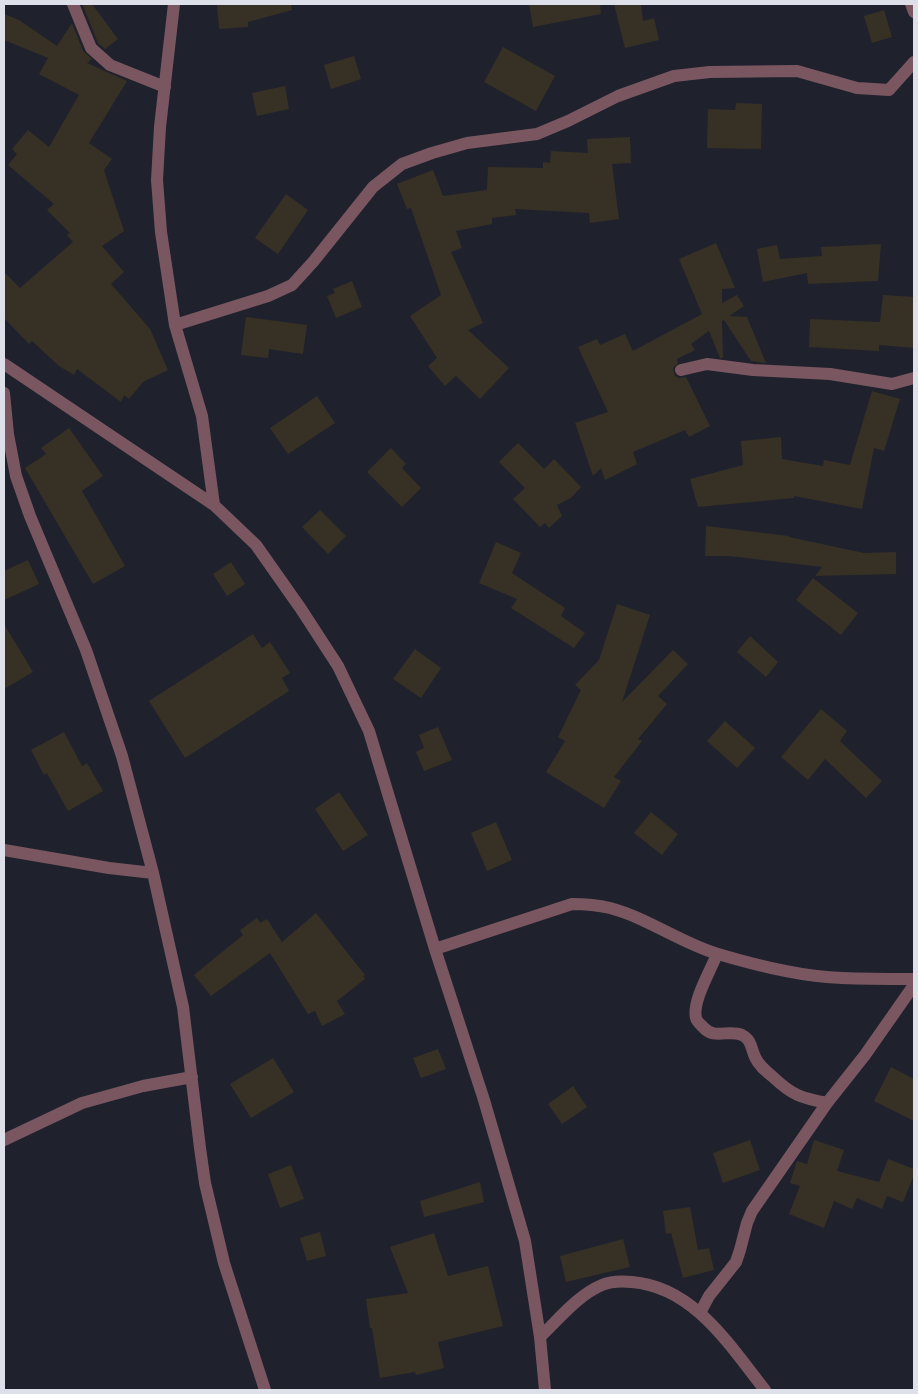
<!DOCTYPE html>
<style>
body{margin:0}
#map{position:relative;width:918px;height:1394px;overflow:hidden;background:#1f222d;font-family:"Roboto Condensed",sans-serif}
canvas{display:block}
.frame{position:absolute;inset:0;border:5px solid #dde0e8;pointer-events:none}
</style>
<div id="map">
<canvas width="918" height="1394"></canvas>
<div class="frame"></div>
</div>
<script>
const g = document.querySelector('canvas').getContext('2d');
g.lineJoin = 'round';
function paint(path, color) { g.fillStyle = color; g.fill(path, 'evenodd'); }
function strokePath(path, color, width, dash) { g.strokeStyle = color; g.lineWidth = width; g.lineCap = dash ? 'butt' : 'round'; g.setLineDash(dash || []); g.stroke(path); }
const building = new Path2D(`
 M 85,4 L 92,4 L 118,39 L 105,49 L 98,43 L 83,6 Z
 M 217,4 L 291,4 L 292,10 L 248,22 L 248,27 L 219,29 Z
 M 529,4 L 600,4 L 601,14 L 533,27 Z
 M 614,4 L 641,4 L 643,21 L 654,18 L 659,40 L 625,48 Z
 M 884,10 L 892,37 L 872,43 L 864,16 Z
 M 4,14 L 19,20 L 57,46 L 72,23 L 83,51 L 92,59 L 87,63 L 127,81 L 89,143 L 112,159 L 104,170 L 124,231 L 102,246 L 124,272 L 111,284 L 150,329 L 168,370 L 143,382 L 129,399 L 124,395 L 121,402 L 77,369 L 74,375 L 59,366 L 32,341 L 29,344 L 4,318 L 4,272 L 20,288 L 73,242 L 67,235 L 70,233 L 47,210 L 54,204 L 8,165 L 17,154 L 12,149 L 28,130 L 49,147 L 79,95 L 39,74 L 48,58 L 4,40 Z
 M 503,47 L 555,76 L 536,111 L 484,82 Z
 M 354,56 L 361,79 L 331,89 L 324,65 Z
 M 285,86 L 289,109 L 257,116 L 252,93 Z
 M 736,103 L 762,104 L 761,149 L 707,148 L 708,109 L 735,110 Z
 M 630,137 L 631,163 L 612,164 L 619,219 L 590,223 L 589,213 L 515,209 L 516,215 L 492,218 L 492,224 L 456,231 L 462,248 L 451,252 L 483,323 L 468,330 L 509,368 L 480,399 L 456,376 L 445,386 L 428,366 L 437,358 L 410,316 L 441,295 L 411,208 L 407,209 L 397,184 L 433,170 L 443,196 L 487,190 L 488,167 L 543,168 L 543,162 L 550,163 L 551,151 L 588,153 L 587,139 Z
 M 286,194 L 308,210 L 278,254 L 255,238 Z
 M 716,243 L 735,288 L 722,289 L 722,303 L 737,295 L 744,306 L 729,316 L 747,317 L 766,363 L 751,361 L 724,320 L 722,321 L 723,358 L 720,358 L 709,331 L 691,344 L 695,350 L 677,359 L 678,363 L 673,368 L 675,376 L 679,378 L 686,377 L 710,426 L 689,437 L 685,430 L 633,452 L 637,464 L 605,480 L 601,468 L 593,476 L 575,423 L 608,412 L 578,347 L 597,339 L 600,345 L 625,334 L 633,351 L 702,314 L 679,259 Z
 M 881,244 L 878,281 L 808,284 L 807,273 L 763,282 L 757,249 L 777,245 L 780,259 L 822,256 L 821,247 Z
 M 352,281 L 362,307 L 336,318 L 327,296 L 335,293 L 333,289 Z
 M 883,295 L 914,297 L 914,348 L 879,345 L 879,351 L 809,347 L 810,319 L 880,322 Z
 M 246,317 L 307,325 L 303,354 L 269,349 L 268,358 L 241,355 Z
 M 872,391 L 900,399 L 884,451 L 874,448 L 862,509 L 794,496 L 794,498 L 698,507 L 690,479 L 743,465 L 741,441 L 781,437 L 782,459 L 823,466 L 824,460 L 850,465 Z
 M 317,396 L 335,423 L 288,454 L 270,428 Z
 M 69,428 L 103,476 L 82,491 L 125,566 L 93,584 L 25,468 L 46,454 L 41,448 Z
 M 518,443 L 544,469 L 554,459 L 581,487 L 571,498 L 557,505 L 562,516 L 549,528 L 545,523 L 540,527 L 513,499 L 525,488 L 499,462 Z
 M 391,448 L 406,464 L 402,468 L 421,488 L 402,507 L 367,472 Z
 M 320,510 L 346,536 L 328,554 L 302,527 Z
 M 706,526 L 789,536 L 789,537 L 864,553 L 896,552 L 896,574 L 815,576 L 822,567 L 729,556 L 705,556 Z
 M 496,542 L 521,553 L 512,573 L 565,608 L 561,616 L 585,633 L 574,648 L 511,608 L 517,599 L 479,583 Z
 M 28,560 L 39,584 L 4,600 L 4,571 Z
 M 231,562 L 245,584 L 227,596 L 213,574 Z
 M 813,578 L 858,613 L 841,635 L 796,600 Z
 M 617,604 L 650,615 L 622,702 L 673,650 L 688,664 L 658,696 L 667,704 L 638,739 L 642,741 L 614,777 L 621,781 L 604,808 L 546,772 L 565,741 L 558,737 L 581,690 L 575,685 L 599,660 Z
 M 4,624 L 33,672 L 4,689 Z
 M 253,634 L 262,648 L 270,642 L 290,673 L 282,678 L 289,691 L 185,758 L 149,701 Z
 M 750,636 L 778,662 L 766,677 L 737,652 Z
 M 415,649 L 441,668 L 421,698 L 393,679 Z
 M 821,709 L 847,731 L 840,741 L 882,781 L 866,798 L 825,759 L 808,780 L 781,757 Z
 M 725,721 L 755,748 L 737,768 L 707,741 Z
 M 438,727 L 452,760 L 424,771 L 416,752 L 424,748 L 419,735 Z
 M 64,732 L 82,766 L 87,763 L 103,791 L 68,811 L 47,773 L 44,775 L 31,750 Z
 M 339,792 L 368,835 L 343,851 L 315,809 Z
 M 651,812 L 678,834 L 662,855 L 634,833 Z
 M 496,822 L 512,860 L 487,871 L 471,833 Z
 M 316,913 L 365,975 L 363,976 L 365,979 L 337,1001 L 345,1014 L 322,1026 L 315,1011 L 308,1014 L 270,953 L 211,996 L 194,975 L 243,935 L 240,930 L 257,918 L 260,923 L 267,919 L 282,942 Z
 M 438,1049 L 446,1069 L 421,1078 L 413,1058 Z
 M 273,1058 L 294,1092 L 251,1118 L 230,1084 Z
 M 891,1067 L 914,1079 L 914,1121 L 874,1101 Z
 M 573,1086 L 587,1107 L 562,1124 L 548,1104 Z
 M 750,1140 L 760,1170 L 723,1183 L 713,1153 Z
 M 814,1140 L 844,1150 L 837,1171 L 879,1182 L 888,1159 L 914,1169 L 914,1175 L 903,1202 L 887,1196 L 882,1209 L 857,1198 L 852,1209 L 834,1201 L 824,1228 L 789,1214 L 800,1186 L 790,1183 L 797,1161 L 807,1164 Z
 M 291,1165 L 304,1199 L 280,1208 L 268,1174 Z
 M 480,1182 L 484,1202 L 424,1217 L 420,1201 Z
 M 690,1207 L 698,1250 L 709,1248 L 714,1270 L 683,1278 L 671,1233 L 666,1234 L 663,1211 Z
 M 320,1232 L 326,1256 L 307,1261 L 300,1238 Z
 M 434,1233 L 448,1276 L 488,1266 L 503,1326 L 438,1342 L 444,1368 L 416,1375 L 415,1372 L 380,1378 L 372,1328 L 370,1328 L 366,1299 L 408,1293 L 390,1247 Z
 M 623,1239 L 630,1267 L 566,1282 L 560,1256 Z`);
const minor = new Path2D(`
 M 73,4 L 91,48 L 110,65 L 165,87
 M 174,4 L 160,127 L 157,180 L 161,232 L 175,325 L 202,416 L 214,505
 M 911,4 L 914,12
 M 175,325 L 268,296 L 292,285 L 313,262 L 373,187 L 402,164 L 432,153 L 467,143 L 537,134 L 568,121 L 618,96 L 674,76 L 710,72 L 797,71 L 857,88 L 889,90 L 914,62
 M 4,364 L 214,505 L 256,545 L 301,609 L 338,666 L 369,731 L 435,949 L 484,1100 L 525,1241 L 540,1337 L 545,1390
 M 681,370 L 707,364 L 753,370 L 830,374 L 892,384 L 914,378
 M 4,393 L 8,434 L 16,476 L 30,516 L 86,650 L 122,756 L 153,873 L 183,1007 L 200,1148 L 205,1183 L 224,1263 L 265,1390
 M 4,850 L 109,868 L 153,873
 M 435,949 L 572,904 C 585,904 597,905 610,908 C 648,918 681,943 718,954 C 755,965 804,977 842,978 C 866,979 890,979 914,979
 M 717,954 C 711,970 692,1001 696,1018 C 697,1022 700,1024 703,1027 C 714,1040 729,1029 742,1035 C 752,1040 751,1049 755,1057 C 759,1066 766,1071 773,1077 C 792,1095 801,1098 827,1103
 M 4,1140 L 82,1103 L 143,1086 L 192,1077
 M 700,1313 L 709,1296 L 736,1262 L 740,1250 L 747,1223 L 752,1211 L 827,1103 L 865,1055 L 914,985
 M 540,1337 C 559,1319 578,1295 602,1285 C 611,1281 622,1281 632,1282 C 694,1287 730,1346 765,1390`);
paint(building, '#373025');
strokePath(minor, '#7a5760', 12);
</script>
